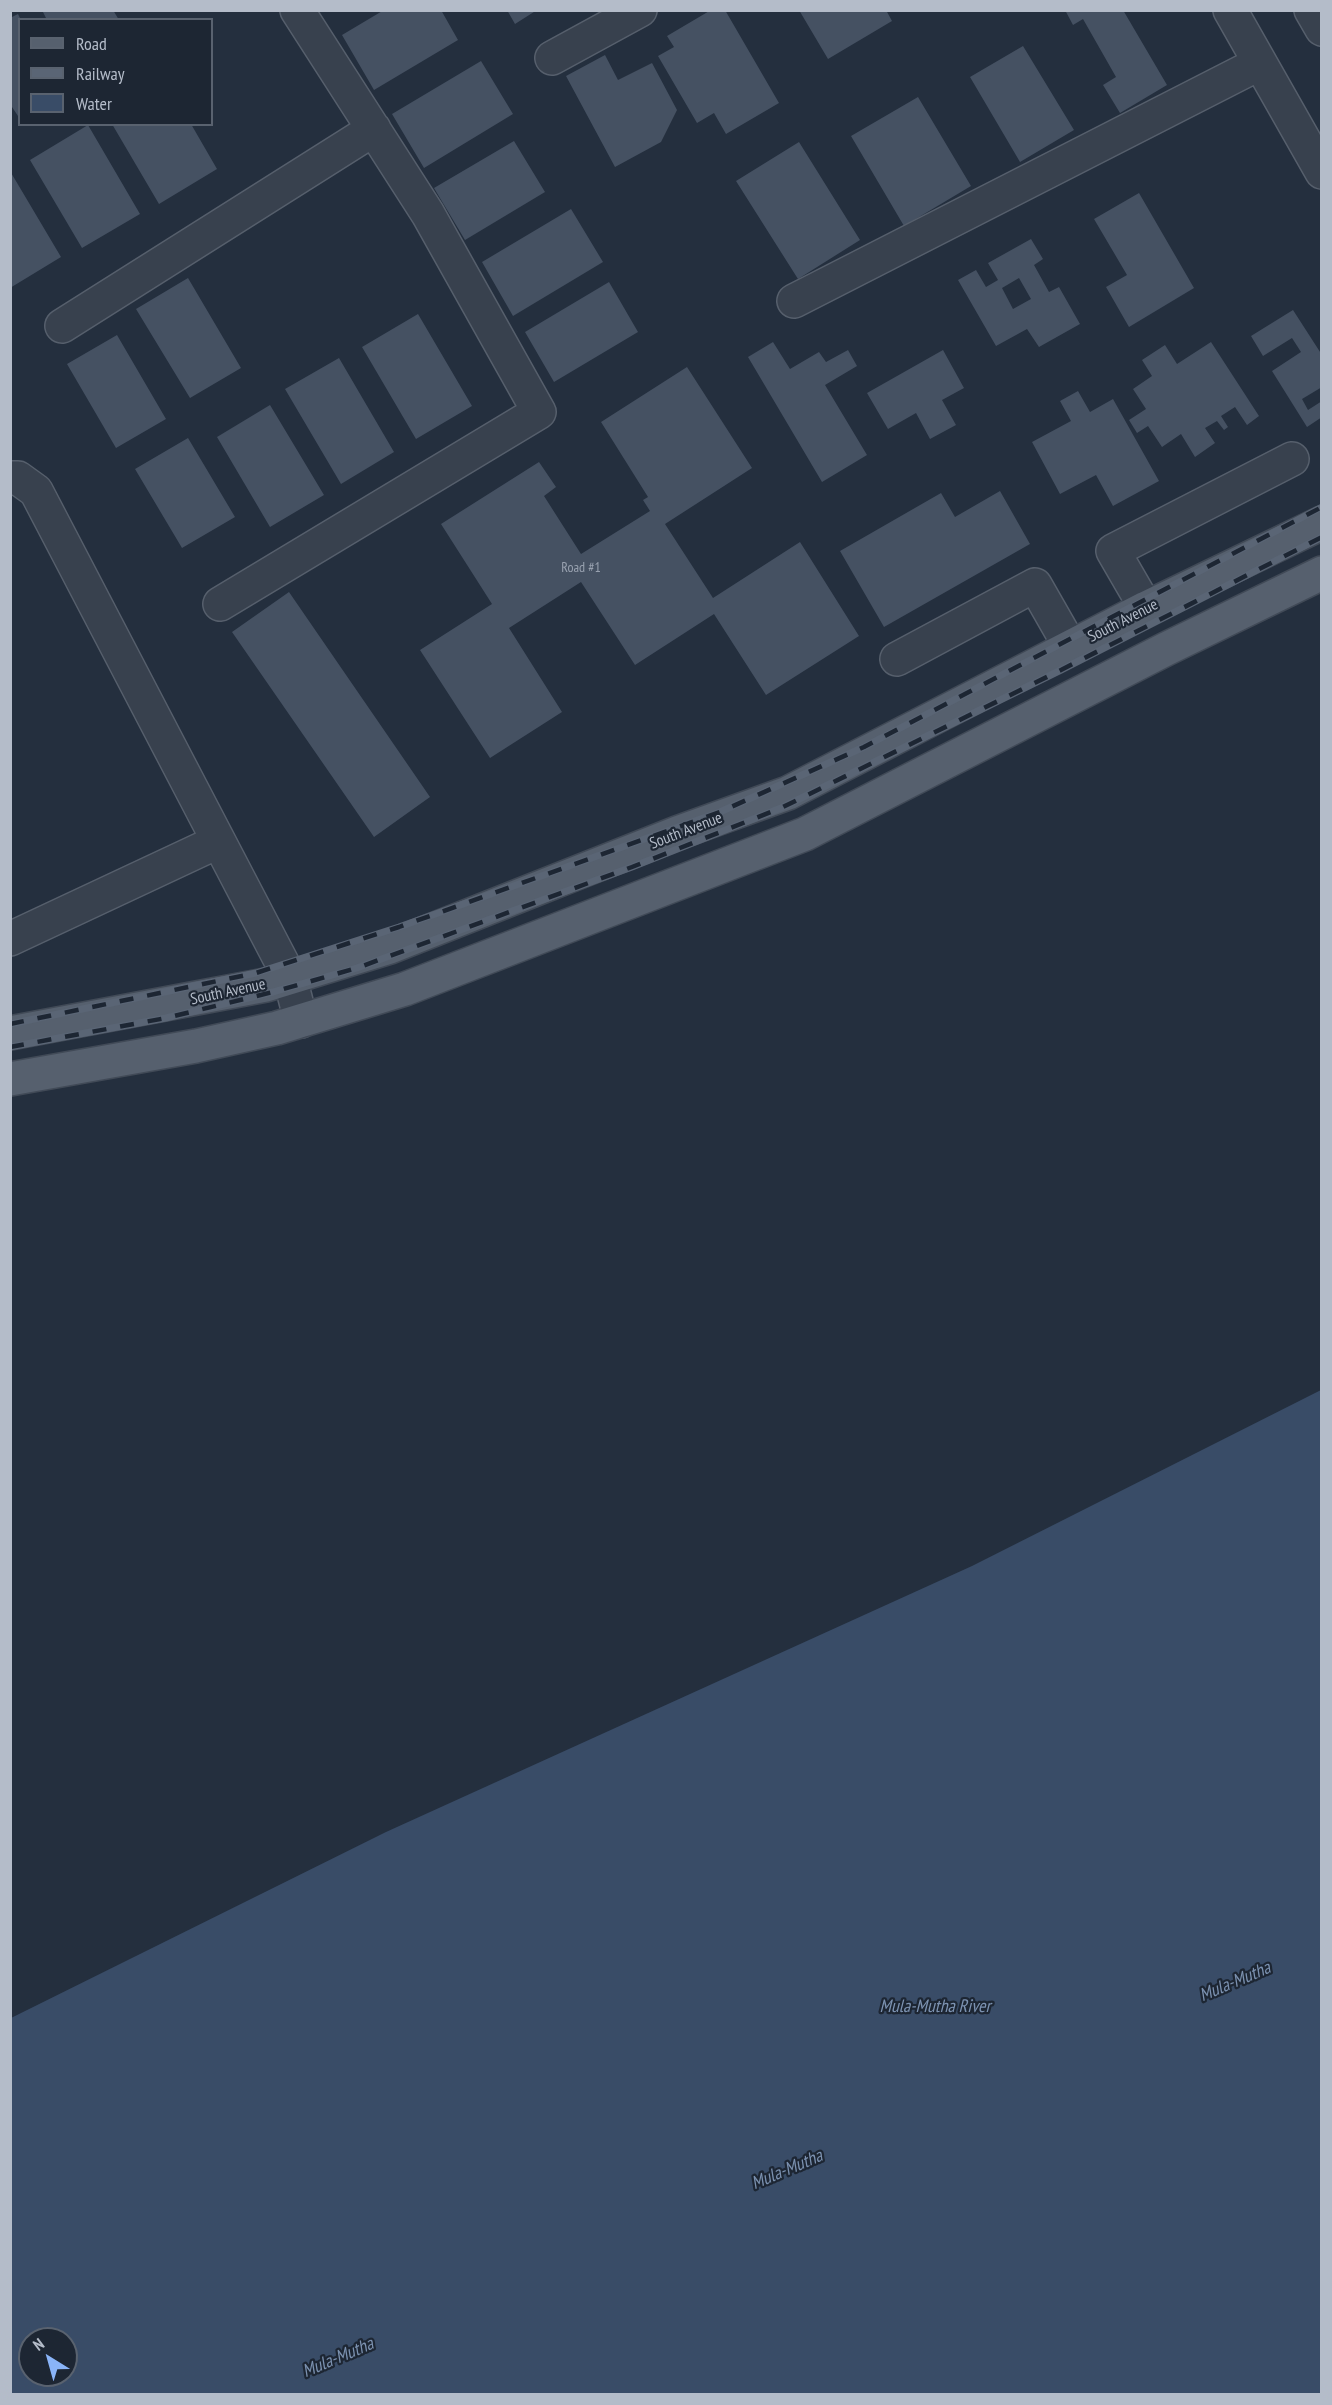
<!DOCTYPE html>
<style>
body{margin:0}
#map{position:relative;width:1332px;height:2405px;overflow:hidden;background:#242f3e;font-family:"PT Sans Narrow",sans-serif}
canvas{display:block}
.frame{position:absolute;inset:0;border:12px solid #b4bcc9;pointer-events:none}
.legend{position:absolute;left:18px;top:18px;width:195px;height:108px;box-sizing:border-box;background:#1d2633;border:2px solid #59626f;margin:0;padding:8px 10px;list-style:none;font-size:18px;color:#b4bcc9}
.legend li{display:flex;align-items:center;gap:12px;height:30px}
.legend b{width:30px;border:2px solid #59626f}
.north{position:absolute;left:18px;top:2327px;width:60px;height:60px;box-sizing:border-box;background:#1d2633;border:2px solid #59626f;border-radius:50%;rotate:323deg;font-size:16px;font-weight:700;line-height:24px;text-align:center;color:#b4bcc9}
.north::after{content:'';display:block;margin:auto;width:21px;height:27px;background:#8ab4f8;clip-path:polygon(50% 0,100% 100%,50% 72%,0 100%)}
</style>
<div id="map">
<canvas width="1332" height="2405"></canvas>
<div class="frame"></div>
<ul class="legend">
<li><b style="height:8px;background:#56606e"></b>Road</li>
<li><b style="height:8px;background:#5a6575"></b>Railway</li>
<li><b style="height:16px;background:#394c67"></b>Water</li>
</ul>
<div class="north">N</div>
</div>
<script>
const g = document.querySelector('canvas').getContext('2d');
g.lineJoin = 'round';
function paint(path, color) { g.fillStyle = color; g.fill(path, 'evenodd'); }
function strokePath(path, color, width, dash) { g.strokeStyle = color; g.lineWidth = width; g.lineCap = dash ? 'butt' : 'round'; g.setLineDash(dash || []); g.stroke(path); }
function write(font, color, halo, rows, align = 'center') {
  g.font = font + ' "PT Sans Narrow",sans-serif'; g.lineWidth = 4.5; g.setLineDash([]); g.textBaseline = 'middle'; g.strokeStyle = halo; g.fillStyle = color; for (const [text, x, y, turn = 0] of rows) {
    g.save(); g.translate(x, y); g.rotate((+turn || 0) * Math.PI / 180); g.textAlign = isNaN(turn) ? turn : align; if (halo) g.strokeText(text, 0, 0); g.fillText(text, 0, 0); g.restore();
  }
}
const water = new Path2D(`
 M 1321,1390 L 1321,2394 L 11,2394 L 11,2018 L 386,1832 L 972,1566 ZM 30,2339 L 66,2339 L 66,2375 L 30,2375 Z`);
const building = new Path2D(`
 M 42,10 L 113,10 L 119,20 L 47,20 Z
 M 384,10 L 441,10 L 458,40 L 374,90 L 342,35 Z
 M 507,10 L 537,10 L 515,24 Z
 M 711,10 L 725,10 L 779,103 L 726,134 L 714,113 L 697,123 L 658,56 L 674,47 L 667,36 Z
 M 799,10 L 886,10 L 892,21 L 828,59 Z
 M 1065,10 L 1123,10 L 1167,85 L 1120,113 L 1103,85 L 1116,77 L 1083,19 L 1073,25 Z
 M 18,14 L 21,20 L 20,119 L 10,104 L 10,18 Z
 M 1023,46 L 1074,130 L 1020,162 L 970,77 Z
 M 605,55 L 618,80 L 652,63 L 677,110 L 661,142 L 615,167 L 566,76 Z
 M 481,61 L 513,114 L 424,168 L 392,114 Z
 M 918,97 L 971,186 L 904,226 L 851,136 Z
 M 112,124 L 191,124 L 217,169 L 159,204 Z
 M 88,125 L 140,214 L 82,248 L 30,160 Z
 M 514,141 L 545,192 L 465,240 L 434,188 Z
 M 799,142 L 860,240 L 798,279 L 736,181 Z
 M 10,171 L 61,257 L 10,288 Z
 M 1139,193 L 1194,288 L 1129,327 L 1106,287 L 1127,275 L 1094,219 Z
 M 571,209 L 603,262 L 513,316 L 482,262 Z
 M 1031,239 L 1043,259 L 1034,265 L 1049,292 L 1059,287 L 1080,324 L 1039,347 L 1027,329 L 996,346 L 958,280 L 976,270 L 986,287 L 998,280 L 988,263 ZM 1019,278 L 1031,299 L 1013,309 L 1002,288 Z
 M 188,278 L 241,368 L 190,398 L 136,309 Z
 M 609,282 L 638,332 L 554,382 L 525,332 Z
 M 1293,310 L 1322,355 L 1322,387 L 1302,399 L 1308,410 L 1322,401 L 1322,417 L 1307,427 L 1272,371 L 1301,352 L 1292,338 L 1263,356 L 1251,336 Z
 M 418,314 L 472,406 L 416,439 L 362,347 Z
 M 117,335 L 166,419 L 116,448 L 67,364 Z
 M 773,342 L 790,369 L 819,352 L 826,362 L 848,350 L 857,366 L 825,385 L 867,455 L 822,482 L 748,357 Z
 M 1211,342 L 1259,416 L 1247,425 L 1235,407 L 1221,416 L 1228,427 L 1224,430 L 1217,421 L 1205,428 L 1215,443 L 1195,457 L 1181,434 L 1162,447 L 1148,426 L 1137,433 L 1129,420 L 1146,409 L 1133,389 L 1152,376 L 1142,360 L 1165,345 L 1177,364 Z
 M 943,350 L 964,388 L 942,400 L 956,425 L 930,439 L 916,413 L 888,429 L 867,393 Z
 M 339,358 L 394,452 L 341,484 L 285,389 Z
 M 687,367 L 752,468 L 665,524 L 713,598 L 800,542 L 859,636 L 766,695 L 714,614 L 635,665 L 581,582 L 509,628 L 562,712 L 490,758 L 420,650 L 492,604 L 441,524 L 539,462 L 556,487 L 544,496 L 581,554 L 650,511 L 643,500 L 648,497 L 601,422 Z
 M 1078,391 L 1090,412 L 1113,399 L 1159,481 L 1113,506 L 1096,475 L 1060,494 L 1032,442 L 1071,421 L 1060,401 Z
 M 270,405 L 324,495 L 270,527 L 217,437 Z
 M 188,438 L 235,517 L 182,548 L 135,469 Z
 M 1000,491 L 1030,544 L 884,627 L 840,551 L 941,493 L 955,517 Z
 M 289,592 L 430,797 L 374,837 L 232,632 Z`);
const minor = new Path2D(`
 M 1230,10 L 1322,172
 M 1311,10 L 1322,29
 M 552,58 L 640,10
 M 794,301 L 1260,63
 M 62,326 L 374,129
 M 10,478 L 18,478 L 36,491 L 290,978 L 301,1021
 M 220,604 L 539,412 L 428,214 L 297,10
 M 1146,608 L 1113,551 L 1292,459
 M 897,659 L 1035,585 L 1071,648
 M 10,939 L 217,842`);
const major = new Path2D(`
 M 10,1033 L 266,985 L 390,947 L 677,833 L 788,793 L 1146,608 L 1322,523
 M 10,1079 L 196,1046 L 277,1028 L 405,989 L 805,834 L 1166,649 L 1322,573`);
const rail = new Path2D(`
 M 10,1024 L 256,973 L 399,927 L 720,812 L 864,747 L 1322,507
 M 10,1047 L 166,1018 L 273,992 L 357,968 L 632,867 L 781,808 L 1061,670 L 1322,537`);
const numberNames = [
 ["Road #1",581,568]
];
const streetNames = [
 ["South Avenue",1123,621,-27],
 ["South Avenue",686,831,-21],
 ["South Avenue",228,992,-12]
];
const waterNames = [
 ["Mula-Mutha",1235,1982,-23],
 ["Mula-Mutha River",935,2007],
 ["Mula-Mutha",787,2170,-23],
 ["Mula-Mutha",338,2358,-23]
];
paint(water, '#394c67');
paint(building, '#455162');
strokePath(minor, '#565f6c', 36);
strokePath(major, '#414a57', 36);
strokePath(minor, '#38414e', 33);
strokePath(major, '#56606e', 33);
strokePath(rail, '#5a6575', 7);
strokePath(rail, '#1d2633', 4.5, [14]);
write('14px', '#98a1af', null, numberNames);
write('16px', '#b4bcc9', '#1d2633', streetNames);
write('italic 18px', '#7c92b1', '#1d2633', waterNames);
</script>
